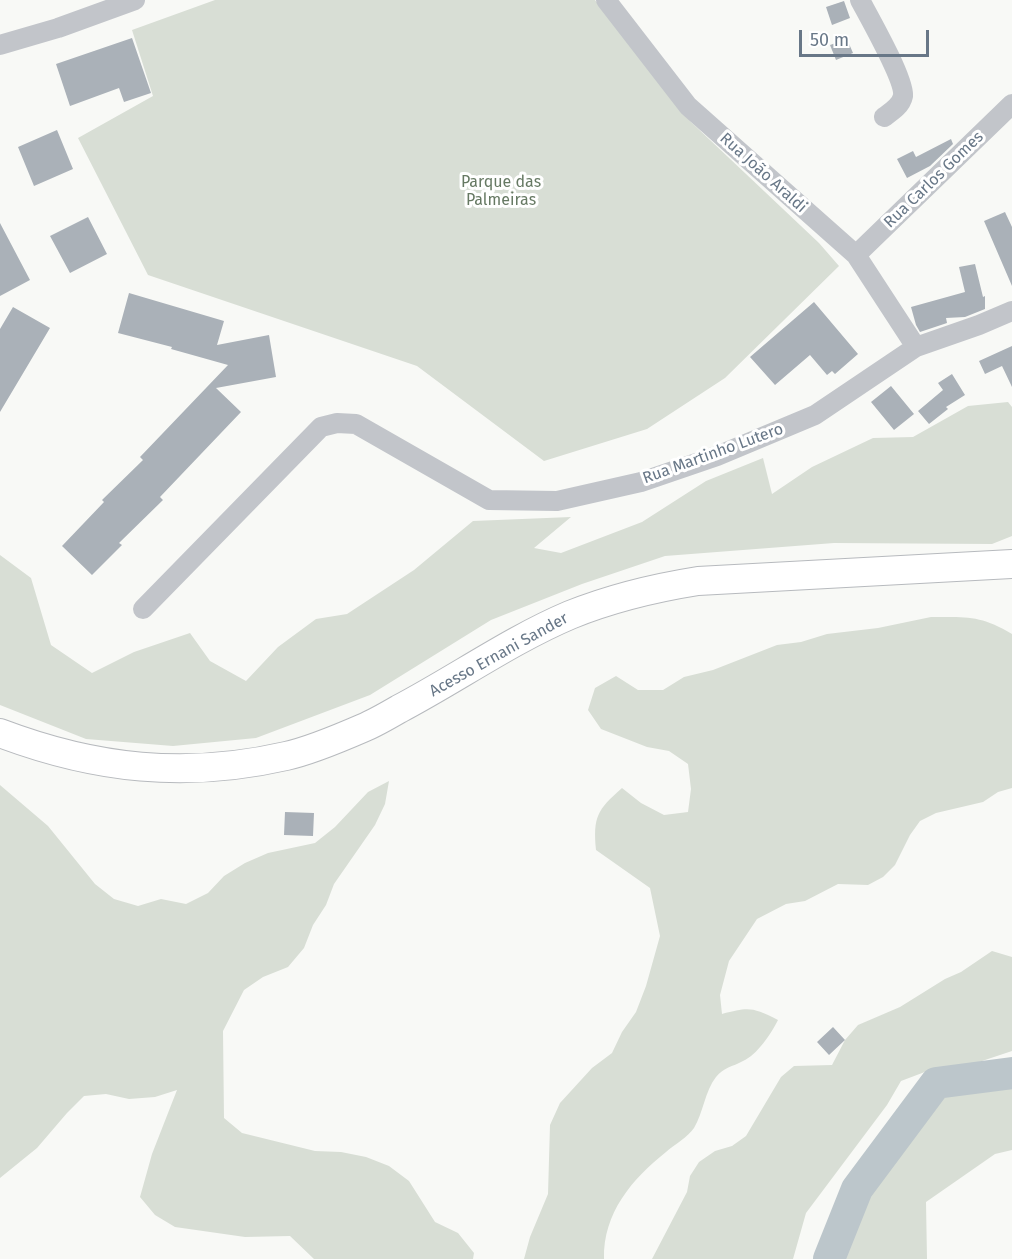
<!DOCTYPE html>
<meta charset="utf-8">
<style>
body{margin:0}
#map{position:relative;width:1012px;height:1259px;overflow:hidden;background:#f8f9f6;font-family:"Fira Sans",sans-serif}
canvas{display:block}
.scale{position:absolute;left:799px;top:30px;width:130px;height:27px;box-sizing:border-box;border:3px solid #687787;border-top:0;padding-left:8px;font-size:18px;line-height:21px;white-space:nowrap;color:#687787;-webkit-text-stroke:4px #fff;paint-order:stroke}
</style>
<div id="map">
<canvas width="1012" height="1259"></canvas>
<div class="scale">50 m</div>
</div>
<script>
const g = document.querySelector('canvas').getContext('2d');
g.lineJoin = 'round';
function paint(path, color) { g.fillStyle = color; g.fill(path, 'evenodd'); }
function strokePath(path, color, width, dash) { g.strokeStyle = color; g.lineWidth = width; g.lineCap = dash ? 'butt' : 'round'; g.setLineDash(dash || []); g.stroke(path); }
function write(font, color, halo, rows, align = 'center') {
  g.font = font + ' "Fira Sans",sans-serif'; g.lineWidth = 6; g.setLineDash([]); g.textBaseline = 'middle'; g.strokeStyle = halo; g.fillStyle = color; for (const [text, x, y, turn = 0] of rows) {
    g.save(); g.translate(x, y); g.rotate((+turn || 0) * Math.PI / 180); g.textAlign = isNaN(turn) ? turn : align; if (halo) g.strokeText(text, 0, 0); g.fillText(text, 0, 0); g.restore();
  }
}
const green = new Path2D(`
 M 215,0 L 595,0 L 691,122 L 819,243 L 839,266 L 725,378 L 647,429 L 544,461 L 417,366 L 148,275 L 78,138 L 153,96 L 132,30 Z
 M 1008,402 L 1012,407 L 1012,536 L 992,544 L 834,543 L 665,556 L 582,584 L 491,620 L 370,695 L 256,738 L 173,746 L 86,739 L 0,705 L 0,555 L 31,578 L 51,645 L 92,673 L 134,652 L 190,633 L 210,661 L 246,681 L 278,647 L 316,619 L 347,614 L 414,570 L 473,521 L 571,517 L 534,548 L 561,553 L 642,522 L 706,481 L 763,458 L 772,494 L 812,467 L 873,438 L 913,437 L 968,406 Z
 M 931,617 C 966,617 981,615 1012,634 L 1012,788 L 998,792 L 983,802 L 936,813 L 920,821 L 910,835 L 895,865 L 883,877 L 868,885 L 838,884 L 805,901 L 786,904 L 757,919 L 729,961 L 720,995 L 722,1014 C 749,1007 752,1007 778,1020 C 771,1034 757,1055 743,1061 C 732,1067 724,1067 716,1077 C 705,1091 703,1113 694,1128 C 688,1137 674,1145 666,1152 C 632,1179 603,1213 604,1259 L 524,1259 L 530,1237 L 548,1194 L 550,1125 L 560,1103 L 592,1068 L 612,1053 L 622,1032 L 636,1012 L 646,986 L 660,936 L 650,888 L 596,850 C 593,817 597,810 622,788 L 641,803 L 664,815 L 688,812 L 691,789 L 688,764 L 669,751 L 647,747 L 601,729 L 588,710 L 595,688 L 616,676 L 638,690 L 663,690 L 684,677 L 713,670 L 777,645 L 801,642 L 827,634 L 878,628 Z
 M 389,781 L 385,804 L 375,825 L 334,884 L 326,905 L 313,925 L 304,948 L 288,967 L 263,977 L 244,990 L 223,1031 L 224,1118 L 242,1133 L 315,1151 L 341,1152 L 366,1157 L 389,1166 L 409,1181 L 435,1222 L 458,1233 L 474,1253 L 473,1259 L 314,1259 L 290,1236 L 245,1237 L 175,1227 L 155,1215 L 140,1197 L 152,1154 L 177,1090 L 155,1097 L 129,1099 L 106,1094 L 84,1096 L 67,1113 L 37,1148 L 0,1178 L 0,785 L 48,826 L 95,884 L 114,899 L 138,906 L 161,899 L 186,904 L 208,893 L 224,876 L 245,863 L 268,853 L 315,843 L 335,827 L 368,792 Z
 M 992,951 L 1012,957 L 1012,1051 L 964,1067 L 938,1067 L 901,1081 L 887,1105 L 806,1213 L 793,1259 L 652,1259 L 687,1192 L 690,1176 L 699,1162 L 715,1151 L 732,1146 L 746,1136 L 781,1077 L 794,1066 L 832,1065 L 845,1040 L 858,1025 L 900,1007 L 945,979 L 961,972 Z
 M 1012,1073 L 1012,1150 L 995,1154 L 926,1202 L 927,1259 L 829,1259 L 857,1189 L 936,1083 Z`);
const river = new Path2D(`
 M 829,1259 L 857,1189 L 936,1083 L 1012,1073`);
const building = new Path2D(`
 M 844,1 L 850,18 L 832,25 L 826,7 Z
 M 132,38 L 151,93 L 124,102 L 119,88 L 70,106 L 56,64 Z
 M 847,39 L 853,53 L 836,60 L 830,45 Z
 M 57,130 L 73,169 L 34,186 L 18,147 Z
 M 951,139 L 953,144 L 930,166 L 907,178 L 897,159 L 913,151 L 916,157 Z
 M 1005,212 L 1012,227 L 1012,286 L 984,221 Z
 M 88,217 L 107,254 L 70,273 L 50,236 Z
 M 0,223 L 30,280 L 0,296 Z
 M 975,264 L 983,297 L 985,296 L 985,309 L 965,317 L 946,318 L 947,323 L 920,332 L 916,325 L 911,307 L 965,292 L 959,267 Z
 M 129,293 L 224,321 L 217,345 L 269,335 L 276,377 L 216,388 L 241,412 L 160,497 L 163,500 L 119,543 L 122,545 L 92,575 L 62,546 L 104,502 L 102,500 L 143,460 L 140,457 L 228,365 L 171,349 L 172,347 L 118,333 Z
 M 814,302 L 858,354 L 835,374 L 832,371 L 827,375 L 810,355 L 775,385 L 750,357 Z
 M 13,307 L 50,328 L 0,412 L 0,329 Z
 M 1012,346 L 1012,387 L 1002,366 L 985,374 L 979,361 Z
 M 952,374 L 965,395 L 946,407 L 948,409 L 929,424 L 918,411 L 943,390 L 938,383 Z
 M 891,386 L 914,414 L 894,430 L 871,402 Z
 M 285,812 L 314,813 L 313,836 L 284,835 Z
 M 833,1027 L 845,1040 L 829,1055 L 817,1042 Z`);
const minor = new Path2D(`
 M 606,0 L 688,106 L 856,255 L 916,347
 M 860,0 C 869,17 905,80 903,96 C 901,106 891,112 884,117
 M 0,45 L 58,28 L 135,0
 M 856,255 L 1012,104
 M 143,609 L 321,427 L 337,423 L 356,424 L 489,500 L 557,501 L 641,482 L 717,456 L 815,415 L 916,347 L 979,325 L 1012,311`);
const highway = new Path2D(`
 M 0,733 C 95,769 186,779 286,756 C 309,751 340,738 363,728 C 375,723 387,716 399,709 C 456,679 511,640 570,615 C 612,598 654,588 698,581 L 1012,564`);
const streetNames = [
 ["Rua João Araldi",763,173,42],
 ["Rua Carlos Gomes",934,180,-44],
 ["Rua Martinho Lutero",713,454,-20],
 ["Acesso Ernani Sander",499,655,-29]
];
const parkNames = [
 ["Parque das",501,183],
 ["Palmeiras",501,201]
];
paint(green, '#d8ded5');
strokePath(river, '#bcc6cb', 32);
paint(building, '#aab1b8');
strokePath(highway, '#b7babe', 30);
strokePath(minor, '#c2c5ca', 20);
strokePath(highway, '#fff', 28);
write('16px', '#687787', '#fff', streetNames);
write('16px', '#667963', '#fff', parkNames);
</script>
